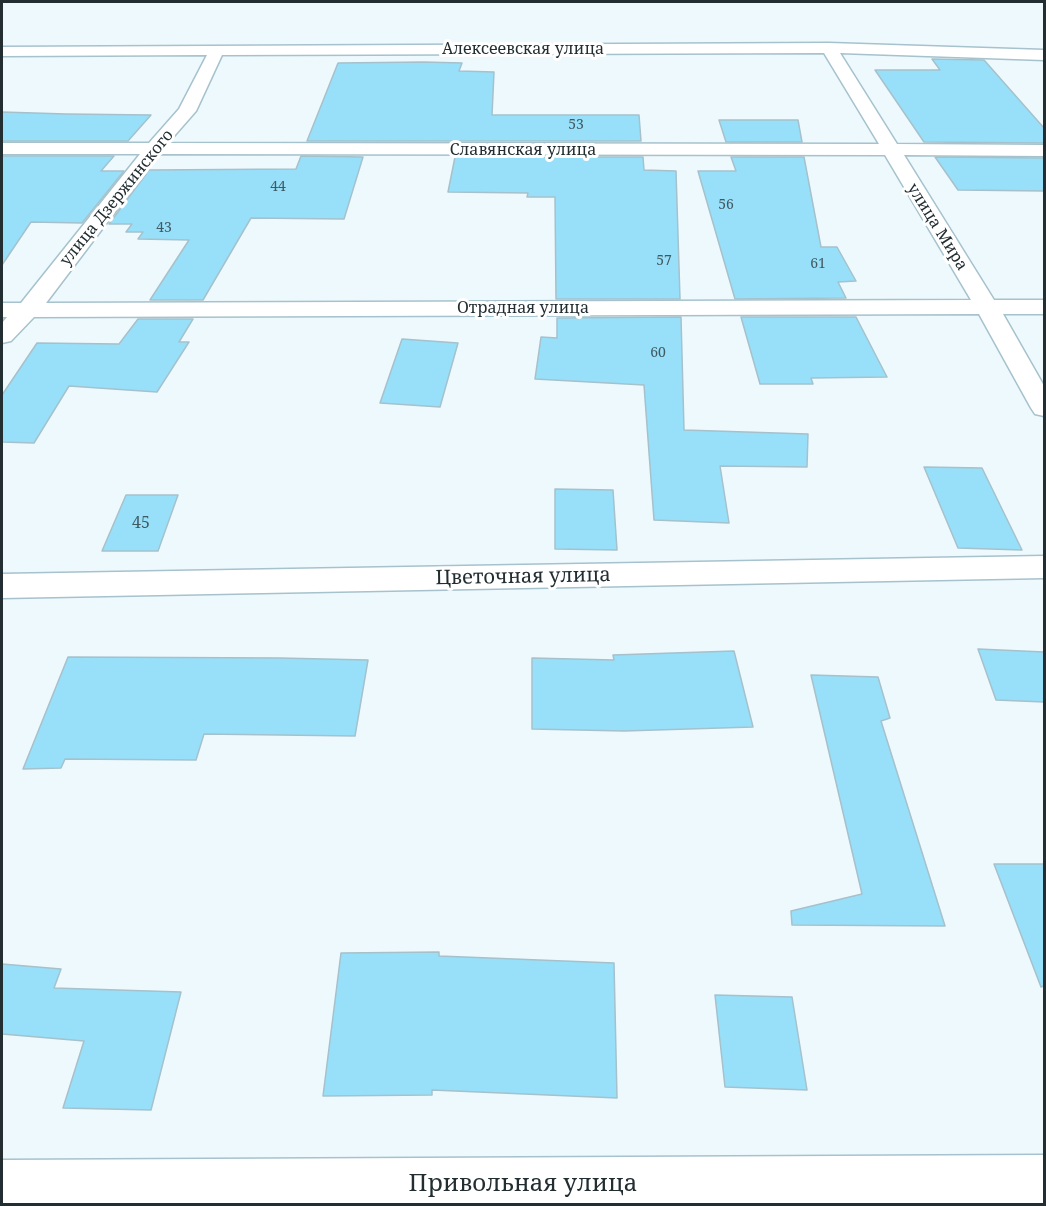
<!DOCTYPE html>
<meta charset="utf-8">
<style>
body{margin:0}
#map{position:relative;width:1046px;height:1206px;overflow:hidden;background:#eef9fe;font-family:"Noto Serif",serif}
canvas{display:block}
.frame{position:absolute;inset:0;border:3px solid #232e32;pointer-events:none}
</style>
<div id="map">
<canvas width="1046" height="1206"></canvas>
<div class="frame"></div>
</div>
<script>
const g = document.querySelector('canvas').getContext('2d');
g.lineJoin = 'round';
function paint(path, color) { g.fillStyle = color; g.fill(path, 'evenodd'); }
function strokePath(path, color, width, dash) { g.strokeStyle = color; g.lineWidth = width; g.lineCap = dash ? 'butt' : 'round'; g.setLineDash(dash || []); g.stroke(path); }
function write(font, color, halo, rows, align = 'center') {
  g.font = font + ' "Noto Serif",serif'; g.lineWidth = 6; g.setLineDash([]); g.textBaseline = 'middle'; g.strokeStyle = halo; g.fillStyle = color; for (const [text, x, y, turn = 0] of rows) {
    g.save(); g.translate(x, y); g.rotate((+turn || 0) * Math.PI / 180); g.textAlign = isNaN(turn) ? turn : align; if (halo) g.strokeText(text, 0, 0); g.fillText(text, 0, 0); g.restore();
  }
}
const building = new Path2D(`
 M 932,59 L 984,60 L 1044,128 L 1044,143 L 924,142 L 875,70 L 940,70 Z
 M 424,62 L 462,63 L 459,71 L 494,72 L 492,115 L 639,115 L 641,141 L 307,141 L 338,63 Z
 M 2,112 L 66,114 L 151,115 L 128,141 L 2,141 Z
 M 719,120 L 798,120 L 802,142 L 726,142 Z
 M 2,156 L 114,156 L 101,171 L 124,171 L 82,223 L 31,222 L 2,265 Z
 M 301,156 L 363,157 L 344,219 L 251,218 L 203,300 L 150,300 L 189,240 L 138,239 L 143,232 L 126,232 L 132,224 L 109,224 L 149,170 L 296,169 Z
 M 455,157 L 643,157 L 644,170 L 676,171 L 680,299 L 556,299 L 555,197 L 527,197 L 528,193 L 448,192 Z
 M 731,157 L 804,157 L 821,247 L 837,247 L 856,281 L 838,282 L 846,298 L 735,299 L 698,171 L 736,171 Z
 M 935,157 L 1044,158 L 1044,191 L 958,190 Z
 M 681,317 L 684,430 L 808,434 L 807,467 L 720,466 L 729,523 L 654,520 L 644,385 L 535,379 L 541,337 L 557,338 L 557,318 Z
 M 741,317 L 856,317 L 887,377 L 811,378 L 813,384 L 760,384 Z
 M 138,319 L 193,319 L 179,342 L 189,342 L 157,392 L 69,386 L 34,443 L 2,442 L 2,395 L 37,343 L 119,344 Z
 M 402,339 L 458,343 L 440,407 L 380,403 Z
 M 924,467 L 982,468 L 1022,550 L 958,548 Z
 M 555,489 L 613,490 L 617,550 L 555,549 Z
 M 126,495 L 178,495 L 158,551 L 102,551 Z
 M 978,649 L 1044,652 L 1044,702 L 996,700 Z
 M 734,651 L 753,727 L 624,731 L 532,729 L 532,658 L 614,660 L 613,655 Z
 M 68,657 L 280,658 L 368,660 L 355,736 L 204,734 L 196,760 L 65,759 L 61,768 L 23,769 Z
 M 811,675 L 878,677 L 890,718 L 881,721 L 945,926 L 792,925 L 791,911 L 862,894 Z
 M 994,864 L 1044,864 L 1044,986 L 1041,987 Z
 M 439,952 L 439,956 L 614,963 L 617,1098 L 432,1090 L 432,1095 L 323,1096 L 341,953 Z
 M 2,964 L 61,969 L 54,988 L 181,992 L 151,1110 L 63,1108 L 84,1041 L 2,1034 Z
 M 715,995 L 792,997 L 807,1090 L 725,1087 Z`);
const minor = new Path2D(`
 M 829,43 L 1044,50 L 1044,60 L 840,53 L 897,144 L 1044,145 L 1044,156 L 904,155 L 994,300 L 1044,300 L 1044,314 L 1003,314 L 1044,386 L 1044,416 L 1035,414 L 1031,408 L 979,314 L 34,317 L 11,341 L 2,343 L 2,323 L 7,317 L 2,317 L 2,303 L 21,303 L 140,154 L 2,154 L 2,143 L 149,143 L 179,109 L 207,55 L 2,56 L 2,47 ZM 824,53 L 879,144 L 168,143 L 196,111 L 222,55 ZM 159,154 L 885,155 L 971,300 L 46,303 Z
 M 1044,556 L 1044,578 L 2,598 L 2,574 Z
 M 1044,1155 L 1044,1204 L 2,1204 L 2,1160 Z`);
const farNumbernames = [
 ["53",576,125],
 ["44",278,187],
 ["56",726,205],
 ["43",164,228],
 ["57",664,261],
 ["61",818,264],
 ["60",658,353]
];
const farStreetnames = [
 ["Алексеевская улица",523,49],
 ["Славянская улица",523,150],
 ["улица Дзержинского",117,198,-51],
 ["улица Мира",937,227,58],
 ["Отрадная улица",523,308]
];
const numberNames = [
 ["45",141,523]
];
const streetNames = [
 ["Цветочная улица",523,577,-1]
];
const nearStreetnames = [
 ["Привольная улица",523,1184]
];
paint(building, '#98e0f9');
strokePath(building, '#a5c1cb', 1.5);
strokePath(minor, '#a6c2cc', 3);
paint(minor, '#fff');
write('14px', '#405a64', null, farNumbernames);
write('16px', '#232e32', '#fff', farStreetnames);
write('16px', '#405a64', null, numberNames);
write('20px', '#232e32', '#fff', streetNames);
write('24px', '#232e32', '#fff', nearStreetnames);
</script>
